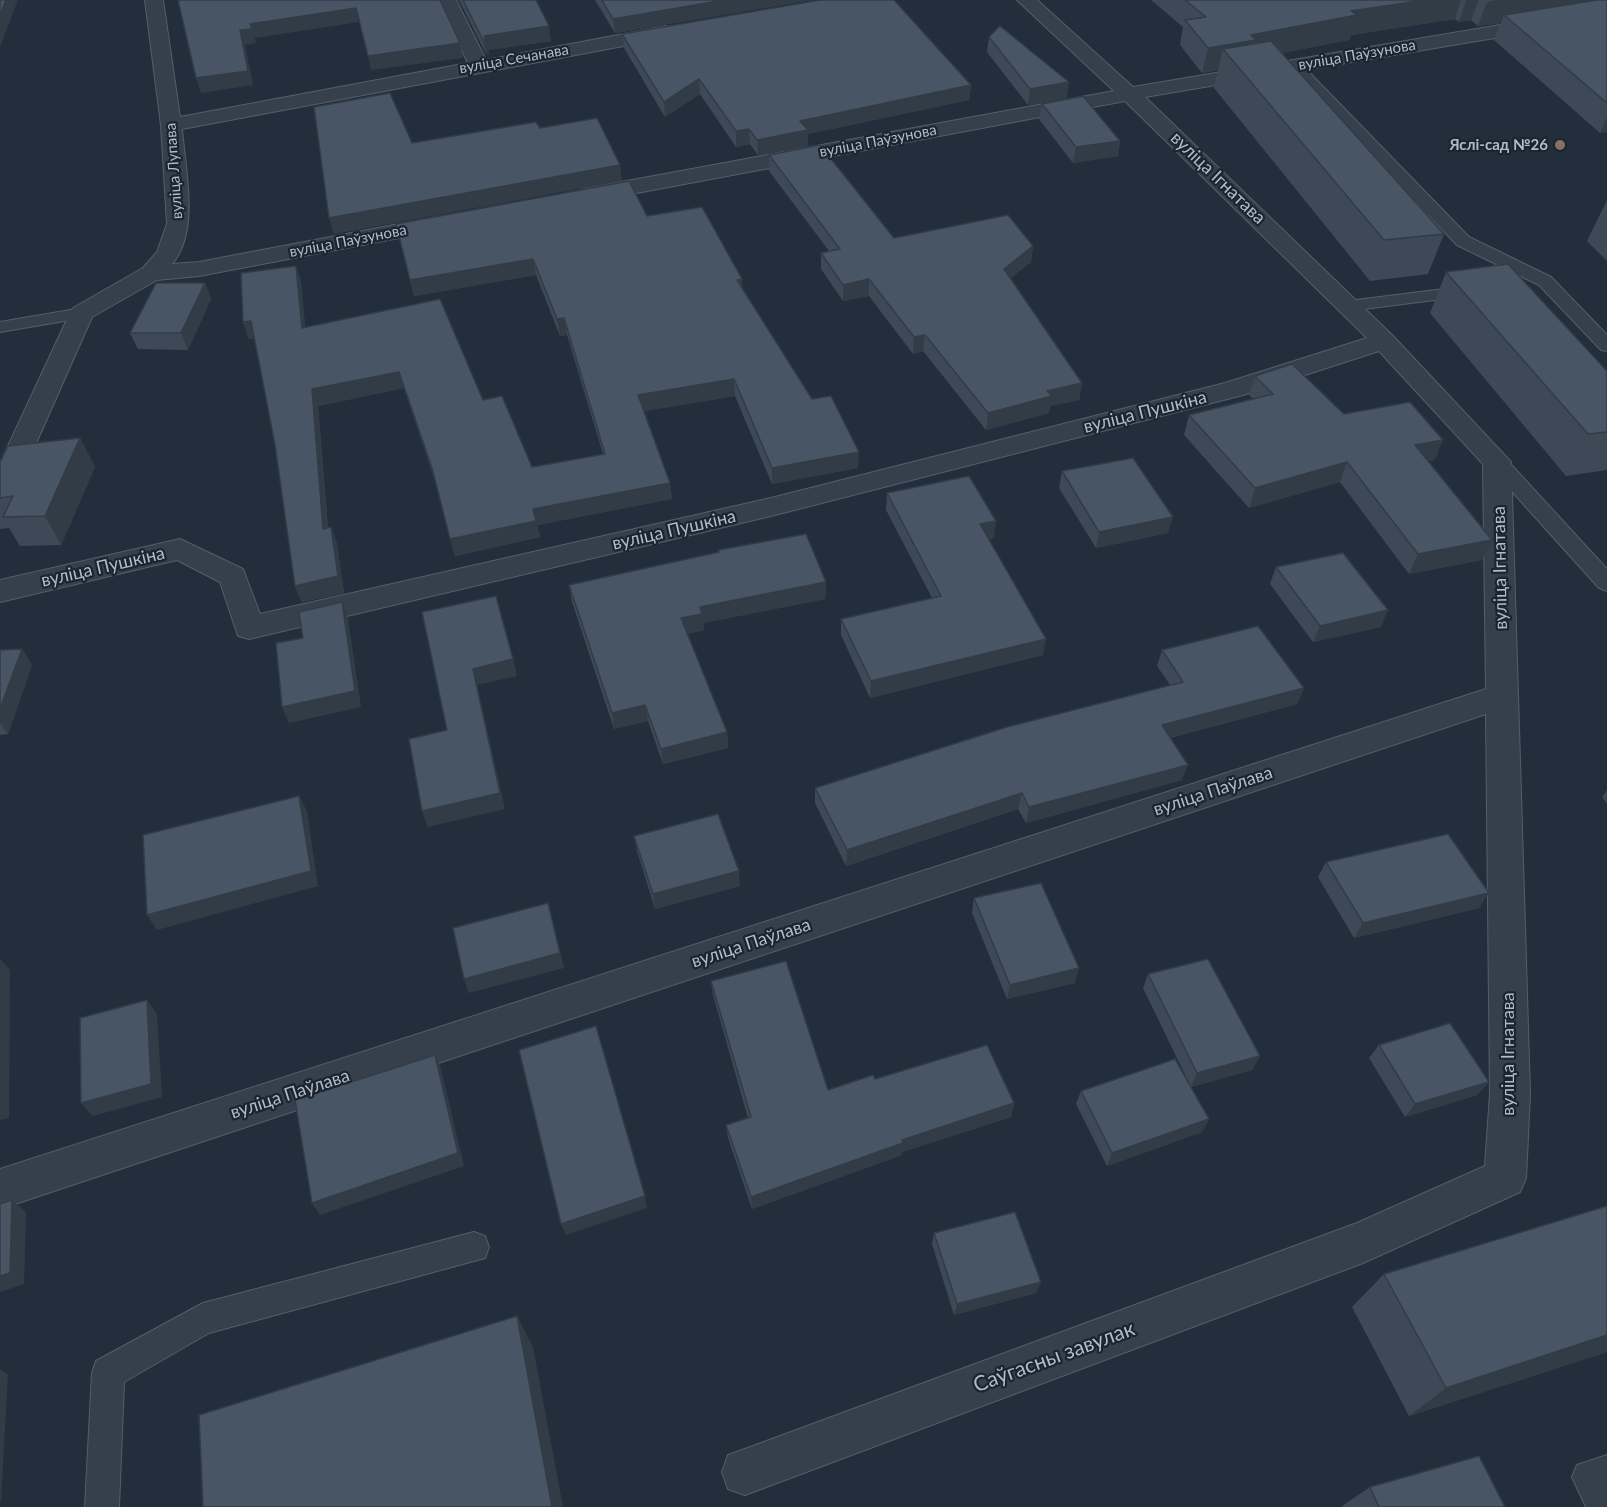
<!DOCTYPE html>
<meta charset="utf-8">
<style>
body{margin:0}
canvas{display:block;background:#222e3c}
</style>
<canvas width="1607" height="1507"></canvas>
<script>
const g = document.querySelector('canvas').getContext('2d');
g.lineJoin = 'round';
function strokePath(path, color, width, dash) { g.strokeStyle = color; g.lineWidth = width; g.lineCap = dash ? 'butt' : 'round'; g.setLineDash(dash || []); g.stroke(path); }
function paint(path, color) { g.fillStyle = color; g.fill(path, 'evenodd'); }
function write(font, color, halo, rows, align = 'center') {
  g.font = font + ' Lato,sans-serif'; g.lineWidth = 4.5; g.setLineDash([]); g.textBaseline = 'middle'; g.strokeStyle = halo; g.fillStyle = color; for (const [text, x, y, turn = 0] of rows) {
    g.save(); g.translate(x, y); g.rotate((+turn || 0) * Math.PI / 180); g.textAlign = isNaN(turn) ? turn : align; if (halo) g.strokeText(text, 0, 0); g.fillText(text, 0, 0); g.restore();
  }
}
const service = new Path2D(`
 M 1295,62 L 1300,63 L 1469,237 L 1551,277 L 1607,335 L 1607,351 L 1601,350 L 1539,285 L 1457,245 L 1290,69 L 1288,66 L 1290,63 Z
 M 1468,286 L 1474,287 L 1477,291 L 1474,295 L 1348,311 L 1342,310 L 1339,306 L 1342,302 L 1348,301 Z
 M 82,308 L 88,309 L 91,313 L 88,317 L 0,332 L 0,322 Z
 M 1497,456 L 1504,457 L 1607,569 L 1607,591 L 1599,588 L 1490,467 L 1487,462 L 1490,457 Z
 M 474,1232 L 485,1236 L 489,1247 L 485,1258 L 209,1333 L 124,1382 L 119,1507 L 85,1507 L 92,1373 L 96,1361 L 203,1303 Z
 M 1607,1455 L 1607,1507 L 1586,1507 L 1572,1477 L 1577,1465 Z`);
const minor = new Path2D(`
 M 145,0 L 163,0 L 180,117 L 468,63 L 438,0 L 456,0 L 486,60 L 666,26 L 673,28 L 676,32 L 673,36 L 666,38 L 182,129 C 185,169 200,232 172,264 L 199,262 L 441,216 L 449,218 L 452,223 L 449,228 L 441,230 L 199,276 L 157,280 L 92,317 L 14,493 L 10,500 L 0,502 L 0,463 L 70,313 L 73,308 L 143,268 L 157,252 L 167,224 L 161,125 Z
 M 1017,0 L 1037,0 L 1133,87 L 1607,7 L 1607,19 L 1145,97 L 1393,336 L 1511,462 L 1530,1094 L 1526,1178 L 1520,1192 L 1363,1263 L 745,1495 L 728,1489 L 722,1472 L 728,1455 L 745,1449 L 1357,1223 L 1485,1166 L 1490,1094 L 1486,714 L 0,1209 L 0,1169 L 1486,689 L 1483,464 L 1379,351 L 1243,395 L 771,516 L 249,639 L 238,636 L 220,582 L 177,560 L 0,602 L 0,580 L 180,539 L 243,569 L 260,614 L 771,498 L 1225,383 L 1367,338 L 1125,101 L 589,202 L 581,200 L 578,195 L 581,190 L 589,188 L 1114,91 Z`);
const wall = new Path2D(`
 M 459,0 L 536,0 L 551,41 L 488,50 L 489,54 L 486,54 Z
 M 595,0 L 811,0 L 615,33 Z
 M 1151,0 L 1607,0 L 1607,132 L 1600,133 L 1494,40 L 1501,23 L 1478,26 L 1471,20 L 1459,22 L 1455,19 L 1351,35 L 1349,40 L 1282,53 L 1444,234 L 1428,274 L 1370,281 L 1214,88 L 1218,70 L 1202,73 L 1180,45 L 1183,27 Z
 M 622,34 L 971,85 L 969,100 L 808,134 L 808,146 L 758,155 L 750,144 L 736,147 L 700,94 L 665,117 L 624,48 Z
 M 989,37 L 1067,98 L 1028,105 L 987,52 Z
 M 1042,104 L 1120,141 L 1118,156 L 1073,163 L 1039,119 Z
 M 769,155 L 894,238 L 1033,246 L 1031,262 L 1010,278 L 1082,383 L 1079,400 L 1050,406 L 1049,413 L 986,430 L 923,351 L 913,354 L 869,296 L 843,301 L 821,269 L 821,253 L 829,251 L 769,171 Z
 M 1607,200 L 1607,261 L 1587,241 Z
 M 647,216 L 742,279 L 742,289 L 812,399 L 858,468 L 772,484 L 735,396 L 644,411 L 670,483 L 672,499 L 537,525 L 540,537 L 455,556 L 436,484 L 404,388 L 318,406 L 328,528 L 331,527 L 337,544 L 344,593 L 302,602 L 295,586 L 275,445 L 254,338 L 249,339 L 243,322 L 296,266 L 301,282 L 305,328 L 483,400 L 532,467 L 603,454 L 567,335 L 560,336 L 536,275 L 414,296 L 396,224 Z
 M 1446,272 L 1607,371 L 1607,470 L 1566,476 L 1430,313 Z
 M 205,283 L 211,299 L 188,350 L 138,349 L 130,333 Z
 M 1255,376 L 1344,414 L 1435,460 L 1428,461 L 1492,540 L 1482,560 L 1409,574 L 1340,482 L 1249,508 L 1184,435 L 1189,415 L 1253,399 L 1249,395 Z
 M 80,438 L 95,467 L 61,545 L 20,546 L 9,528 L 0,529 L 0,462 Z
 M 1062,471 L 1168,533 L 1096,548 L 1059,488 Z
 M 887,493 L 994,538 L 988,539 L 1043,655 L 870,698 L 841,635 L 841,619 L 932,598 L 886,510 Z
 M 718,550 L 826,582 L 825,599 L 703,623 L 704,630 L 687,634 L 727,732 L 728,748 L 663,764 L 648,721 L 614,729 L 572,602 L 569,585 L 718,553 Z
 M 1276,567 L 1381,627 L 1313,642 L 1270,584 Z
 M 22,649 L 32,665 L 8,734 L 0,735 L 0,650 Z
 M 1162,650 L 1304,688 L 1297,704 L 1170,738 L 1182,780 L 1026,823 L 1018,809 L 846,866 L 815,803 L 815,788 L 1170,685 L 1157,666 Z
 M 1607,790 L 1607,804 L 1602,797 Z
 M 634,836 L 740,886 L 655,909 L 637,851 Z
 M 1326,862 L 1479,908 L 1354,938 L 1318,877 Z
 M 974,898 L 1075,983 L 1007,999 L 972,913 Z
 M 1148,974 L 1260,1056 L 1252,1070 L 1191,1087 L 1209,1119 L 1202,1132 L 1107,1166 L 1076,1104 L 1081,1091 L 1190,1085 L 1143,988 Z
 M 711,981 L 828,1090 L 875,1079 L 1014,1103 L 1011,1117 L 902,1152 L 902,1155 L 752,1209 L 728,1138 L 726,1125 L 748,1118 L 713,995 Z
 M 1379,1045 L 1489,1082 L 1477,1095 L 1405,1117 L 1369,1058 Z
 M 934,1233 L 1036,1293 L 954,1315 L 932,1244 Z
 M 1384,1274 L 1607,1352 L 1409,1416 L 1352,1307 Z
 M 1370,1487 L 1505,1507 L 1343,1507 L 1342,1506 Z`);
const shadedWall = new Path2D(`
 M 6,0 L 18,0 L 0,47 L 0,15 Z
 M 724,0 L 811,0 L 615,33 L 613,19 Z
 M 1425,0 L 1461,0 L 1455,19 L 1351,35 L 1349,40 L 1251,59 L 1223,49 L 1218,70 L 1202,73 L 1208,48 L 1251,35 L 1351,11 Z
 M 1466,0 L 1479,0 L 1471,20 L 1459,22 Z
 M 1497,0 L 1607,0 L 1504,15 L 1501,23 L 1478,26 L 1487,2 Z
 M 356,8 L 359,22 L 255,38 L 250,24 Z
 M 549,26 L 551,41 L 488,50 L 489,54 L 486,54 L 483,40 L 484,36 Z
 M 252,29 L 256,43 L 245,45 L 253,85 L 201,93 L 196,78 L 240,30 Z
 M 460,43 L 463,58 L 371,70 L 368,56 Z
 M 699,79 L 700,94 L 665,117 L 664,102 Z
 M 1069,82 L 1067,98 L 1028,105 L 1030,89 Z
 M 971,85 L 969,100 L 808,134 L 808,146 L 758,155 L 757,140 L 800,121 Z
 M 1607,117 L 1607,132 L 1600,133 Z
 M 749,129 L 750,144 L 736,147 L 736,131 Z
 M 1120,141 L 1118,156 L 1073,163 L 1076,147 Z
 M 620,165 L 622,181 L 334,234 L 329,218 Z
 M 1033,246 L 1031,262 L 1002,285 L 1004,269 Z
 M 533,259 L 536,275 L 414,296 L 410,280 Z
 M 296,266 L 301,282 L 307,345 L 302,328 Z
 M 742,279 L 743,295 L 737,280 Z
 M 869,279 L 869,296 L 843,301 L 843,285 Z
 M 205,283 L 211,299 L 188,350 L 181,333 Z
 M 564,318 L 567,335 L 560,336 L 557,319 Z
 M 251,321 L 257,338 L 249,339 L 243,322 Z
 M 925,335 L 923,351 L 913,354 L 914,337 Z
 M 399,372 L 404,388 L 318,406 L 329,546 L 323,529 L 312,389 Z
 M 734,379 L 735,396 L 640,412 L 638,395 Z
 M 1082,383 L 1079,400 L 1050,406 L 1049,413 L 986,430 L 988,413 L 1047,391 Z
 M 80,438 L 95,467 L 61,545 L 45,516 Z
 M 1443,440 L 1435,460 L 1407,465 L 1415,445 Z
 M 859,452 L 858,468 L 772,484 L 772,468 Z
 M 1347,462 L 1340,482 L 1249,508 L 1255,488 Z
 M 670,483 L 672,499 L 537,525 L 540,537 L 455,556 L 450,539 L 533,509 Z
 M 1173,517 L 1168,533 L 1096,548 L 1099,532 Z
 M 996,521 L 994,538 L 978,541 L 980,524 Z
 M 331,527 L 337,544 L 344,593 L 302,602 L 295,586 Z
 M 1492,540 L 1482,560 L 1409,574 L 1418,554 Z
 M 826,582 L 825,599 L 703,623 L 704,630 L 683,635 L 681,618 L 700,607 Z
 M 342,602 L 348,618 L 361,707 L 289,723 L 282,707 Z
 M 1388,610 L 1381,627 L 1313,642 L 1320,626 Z
 M 1046,639 L 1043,655 L 870,698 L 871,681 Z
 M 22,649 L 32,665 L 8,734 L 0,723 L 0,709 Z
 M 513,659 L 517,676 L 477,685 L 505,809 L 428,827 L 422,811 L 473,669 Z
 M 1304,688 L 1297,704 L 1157,741 L 1162,725 Z
 M 645,705 L 648,721 L 614,729 L 612,713 Z
 M 727,732 L 728,748 L 663,764 L 661,749 Z
 M 1188,765 L 1182,780 L 1026,823 L 1029,807 Z
 M 1022,793 L 1018,809 L 846,866 L 847,850 Z
 M 299,796 L 307,811 L 318,886 L 157,930 L 147,915 Z
 M 739,871 L 740,886 L 655,909 L 653,894 Z
 M 1489,893 L 1479,908 L 1354,938 L 1363,923 Z
 M 548,903 L 564,968 L 469,993 L 464,979 Z
 M 0,959 L 10,970 L 9,1118 L 0,1120 Z
 M 1079,968 L 1075,983 L 1007,999 L 1010,985 Z
 M 147,1000 L 157,1014 L 162,1097 L 93,1116 L 81,1103 Z
 M 435,1055 L 441,1069 L 464,1166 L 320,1215 L 312,1203 Z
 M 1260,1056 L 1252,1070 L 1191,1087 L 1197,1073 Z
 M 1489,1082 L 1477,1095 L 1405,1117 L 1415,1104 Z
 M 1014,1103 L 1011,1117 L 902,1152 L 902,1155 L 752,1209 L 751,1197 L 902,1140 Z
 M 1209,1119 L 1202,1132 L 1107,1166 L 1112,1153 Z
 M 645,1196 L 647,1208 L 566,1235 L 561,1224 Z
 M 12,1200 L 26,1212 L 24,1284 L 0,1292 L 0,1276 Z
 M 1041,1282 L 1036,1293 L 954,1315 L 957,1304 Z
 M 517,1316 L 533,1347 L 563,1507 L 552,1507 Z
 M 1607,1335 L 1607,1352 L 1409,1416 L 1446,1388 Z
 M 0,1369 L 8,1374 L 1,1501 L 0,1501 Z`);
const building = new Path2D(`
 M 0,0 L 6,0 L 0,15 Z
 M 178,0 L 440,0 L 460,43 L 368,56 L 356,8 L 250,24 L 252,29 L 240,30 L 248,71 L 196,78 Z
 M 463,0 L 536,0 L 549,26 L 484,36 L 486,40 L 483,40 Z
 M 602,0 L 724,0 L 613,19 Z
 M 820,0 L 894,0 L 971,85 L 800,121 L 808,130 L 757,140 L 749,129 L 736,131 L 699,79 L 664,102 L 622,34 Z
 M 1185,0 L 1425,0 L 1351,11 L 1357,15 L 1251,35 L 1256,40 L 1208,48 L 1185,20 L 1206,17 Z
 M 1597,0 L 1607,0 L 1607,103 L 1504,15 Z
 M 1000,26 L 1069,82 L 1030,89 L 989,37 Z
 M 1271,41 L 1444,234 L 1384,240 L 1223,49 Z
 M 390,93 L 412,143 L 536,122 L 540,128 L 597,118 L 620,165 L 329,218 L 314,107 Z
 M 1083,96 L 1120,141 L 1076,147 L 1042,104 Z
 M 820,145 L 894,238 L 1008,215 L 1033,246 L 1004,269 L 1082,383 L 1047,391 L 1052,396 L 988,413 L 925,335 L 914,337 L 869,279 L 843,285 L 821,253 L 840,249 L 769,155 Z
 M 629,181 L 647,216 L 702,207 L 742,279 L 737,280 L 812,399 L 831,396 L 859,452 L 772,468 L 734,379 L 638,395 L 670,483 L 533,509 L 536,521 L 450,539 L 432,468 L 399,372 L 312,389 L 323,529 L 331,527 L 338,576 L 295,586 L 275,445 L 251,321 L 243,322 L 241,273 L 296,266 L 302,328 L 440,299 L 483,400 L 502,396 L 532,467 L 605,454 L 564,318 L 557,319 L 533,259 L 410,280 L 396,224 Z
 M 1508,264 L 1607,371 L 1607,432 L 1588,434 L 1446,272 Z
 M 156,283 L 205,283 L 181,333 L 130,333 Z
 M 1292,364 L 1344,414 L 1410,402 L 1443,440 L 1415,445 L 1492,540 L 1418,554 L 1347,462 L 1255,488 L 1189,415 L 1273,394 L 1255,376 Z
 M 80,438 L 45,516 L 3,517 L 13,496 L 0,498 L 0,462 L 8,446 Z
 M 1133,458 L 1173,517 L 1099,532 L 1062,471 Z
 M 969,476 L 996,521 L 980,524 L 1046,639 L 871,681 L 841,619 L 941,596 L 887,493 Z
 M 806,534 L 826,582 L 700,607 L 702,614 L 681,618 L 727,732 L 661,749 L 645,705 L 612,713 L 569,585 L 719,552 L 718,550 Z
 M 1343,553 L 1388,610 L 1320,626 L 1276,567 Z
 M 496,596 L 513,659 L 473,669 L 500,793 L 422,811 L 409,739 L 447,730 L 422,612 Z
 M 342,602 L 355,691 L 282,707 L 276,643 L 303,638 L 299,612 Z
 M 1258,626 L 1304,688 L 1162,725 L 1188,765 L 1029,807 L 1022,793 L 847,850 L 815,788 L 1007,727 L 1183,682 L 1162,650 Z
 M 22,649 L 0,709 L 0,650 Z
 M 299,796 L 311,871 L 147,915 L 143,835 Z
 M 718,814 L 739,871 L 653,894 L 634,836 Z
 M 1448,834 L 1489,893 L 1363,923 L 1326,862 Z
 M 1041,883 L 1079,968 L 1010,985 L 974,898 Z
 M 548,903 L 560,953 L 464,979 L 453,928 Z
 M 1208,959 L 1260,1056 L 1197,1073 L 1148,974 Z
 M 786,961 L 828,1090 L 873,1075 L 875,1079 L 987,1045 L 1014,1103 L 902,1140 L 903,1143 L 751,1197 L 726,1125 L 751,1117 L 711,981 Z
 M 147,1000 L 151,1084 L 81,1103 L 80,1018 Z
 M 1450,1023 L 1489,1082 L 1415,1104 L 1379,1045 Z
 M 596,1026 L 645,1196 L 561,1224 L 519,1050 Z
 M 435,1055 L 458,1153 L 312,1203 L 295,1100 Z
 M 1175,1059 L 1209,1119 L 1112,1153 L 1081,1091 Z
 M 12,1200 L 10,1273 L 0,1276 L 0,1204 Z
 M 1607,1206 L 1607,1335 L 1446,1388 L 1384,1274 Z
 M 1015,1212 L 1041,1282 L 957,1304 L 934,1233 Z
 M 517,1316 L 552,1507 L 203,1507 L 199,1415 Z
 M 1479,1456 L 1505,1507 L 1379,1507 L 1370,1487 Z`);
const markers = [
 [1560,145,6,"#8d6e63"]
];
const farStreetnames = [
 ["вуліца Паўзунова",1357,55,-10],
 ["вуліца Сечанава",514,59,-10],
 ["вуліца Паўзунова",878,141,-11],
 ["вуліца Лупава",174,171,-94],
 ["вуліца Паўзунова",348,241,-11]
];
const farPoinames = [
 ["Яслі-сад №26",1548,145]
];
const streetNames = [
 ["вуліца Ігнатава",1218,178,44],
 ["вуліца Пушкіна",1145,412,-14],
 ["вуліца Пушкіна",674,530,-13],
 ["вуліца Пушкіна",103,567,-13],
 ["вуліца Ігнатава",1500,568,-91],
 ["вуліца Паўлава",1213,791,-18],
 ["вуліца Паўлава",751,943,-18],
 ["вуліца Ігнатава",1508,1054,-90],
 ["вуліца Паўлава",290,1094,-18]
];
const nearStreetnames = [
 ["Саўгасны завулак",1054,1357,-20]
];
strokePath(service, '#545e6a', 2);
strokePath(minor, '#545e6a', 2);
paint(service, '#36404c');
paint(minor, '#36404c');
paint(wall, '#3e4957');
paint(shadedWall, '#323c47');
paint(building, '#485565');
strokePath(building, '#323c47', 1.5);
for (const [x, y, r, color] of markers) { const dot = new Path2D(); dot.arc(x, y, r, 0, 2 * Math.PI); g.fillStyle = color; g.fill(dot); strokePath(dot, '#1b2531', 2); }
write('15px', '#b2bbc8', '#1b2531', farStreetnames);
write('bold 15px', '#b2bbc8', '#1b2531', farPoinames, 'right');
write('18px', '#b2bbc8', '#1b2531', streetNames);
write('21px', '#b2bbc8', '#1b2531', nearStreetnames);
</script>
